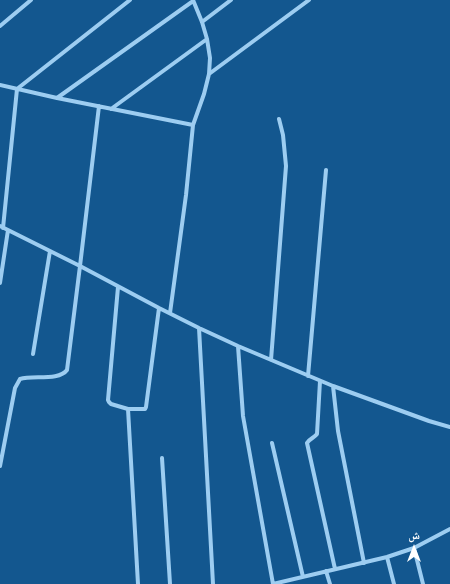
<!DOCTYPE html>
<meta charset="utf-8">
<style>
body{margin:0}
#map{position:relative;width:450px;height:584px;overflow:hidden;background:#13578f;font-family:"Source Sans 3","Noto Naskh Arabic",sans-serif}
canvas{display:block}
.north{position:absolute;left:394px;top:528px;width:40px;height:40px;-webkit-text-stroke:3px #13578f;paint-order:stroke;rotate:0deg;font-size:11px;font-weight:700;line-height:16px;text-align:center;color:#fff}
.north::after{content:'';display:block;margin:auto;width:14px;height:18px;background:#fff;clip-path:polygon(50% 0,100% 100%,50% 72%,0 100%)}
</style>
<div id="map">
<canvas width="450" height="584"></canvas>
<div class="north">ش</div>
</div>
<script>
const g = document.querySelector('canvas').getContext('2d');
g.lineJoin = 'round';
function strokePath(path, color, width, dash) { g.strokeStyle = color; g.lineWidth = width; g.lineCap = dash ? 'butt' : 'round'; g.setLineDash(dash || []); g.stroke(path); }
const minor = new Path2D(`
 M 202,22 L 231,0
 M 0,26 L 31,0
 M 209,74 L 309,0
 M 0,85 L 57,98 L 193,125
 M 57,98 L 193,1
 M 111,109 L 207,39
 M 0,226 L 80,266 L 159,308 L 199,328 L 238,346 L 333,386 L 429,421 L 450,427
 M 3,228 L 17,89 L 130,0
 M 0,283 L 8,230
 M 118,287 L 108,400 L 109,402 L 111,404 L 128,409
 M 170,313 L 186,195 L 193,125 L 204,94 L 209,74 L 210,58 L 207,39 L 202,22 L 193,0
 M 199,328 L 213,584
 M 238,346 L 243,416 L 273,584
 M 33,354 L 50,251
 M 271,360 L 286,166 L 283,135 L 279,119
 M 308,376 L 326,170
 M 320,381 L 317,434 C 314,438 309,439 307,443 L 335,569
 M 333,386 L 338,431 L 364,563
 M 272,443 L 303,577
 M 162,458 L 170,584
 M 0,466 L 15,388 L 20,379 C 33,375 59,381 67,370 L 80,266 L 99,106
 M 414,548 L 423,584
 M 387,557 L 394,584
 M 326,571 L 330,584
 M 138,584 L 128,409 L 145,409 L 146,407 L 159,308
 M 273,584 L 387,557 L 414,548 L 450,529`);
strokePath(minor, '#9dcdf1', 4);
</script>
